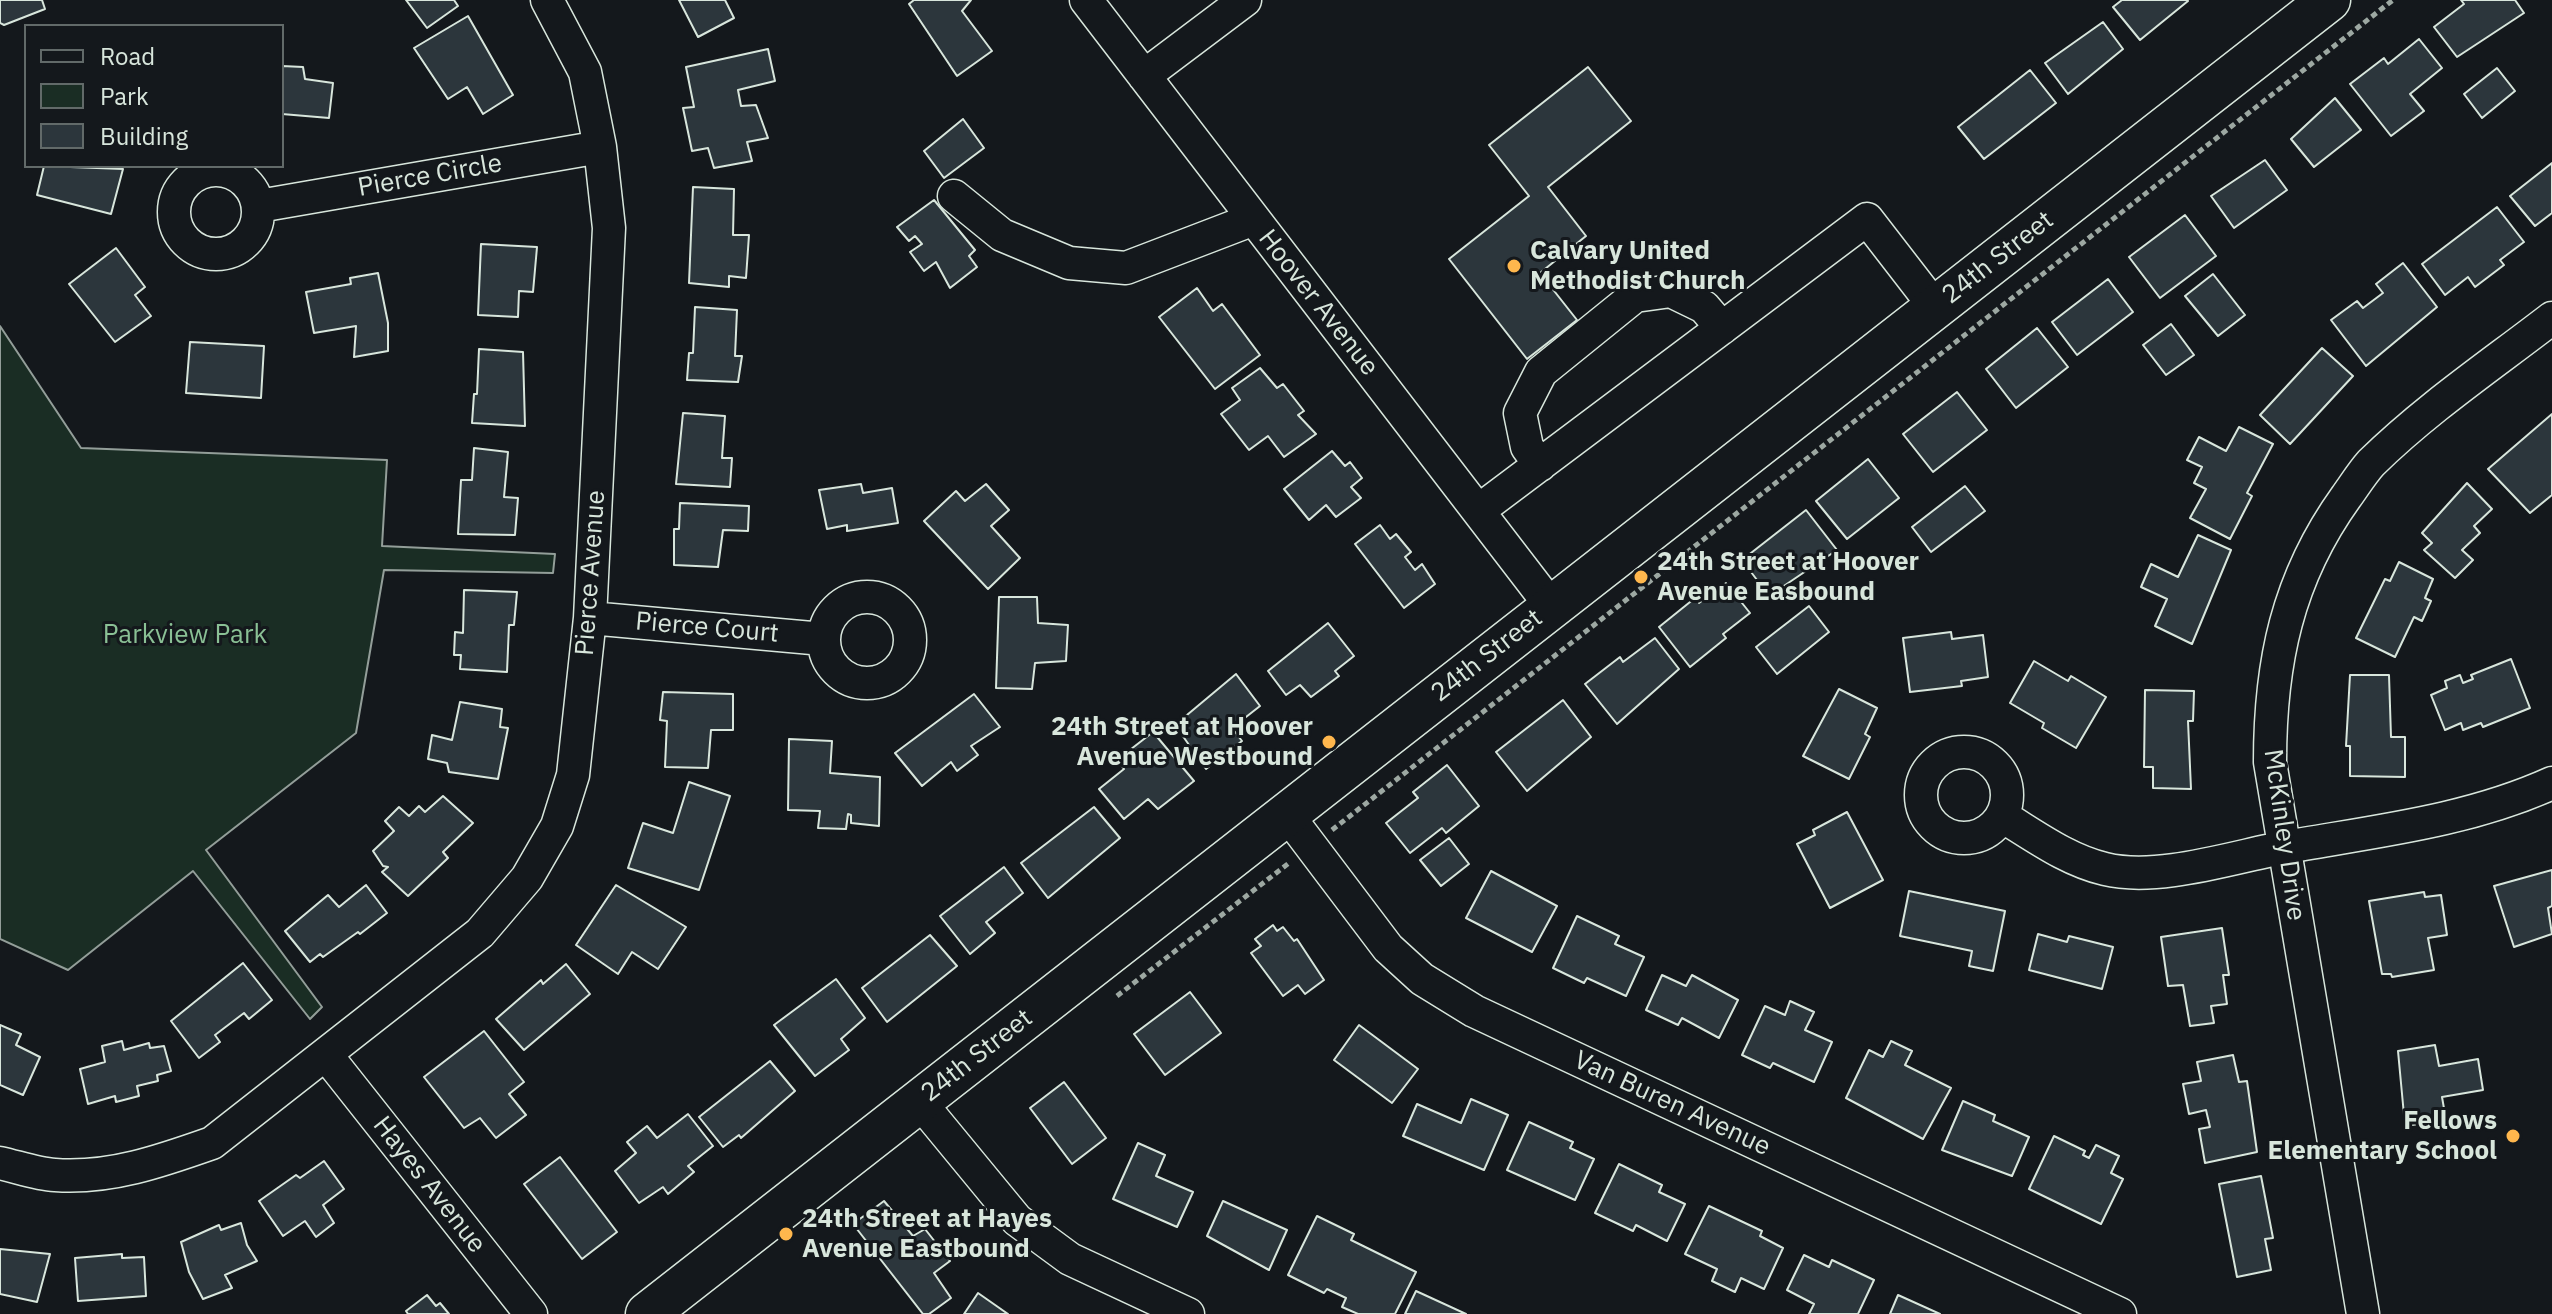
<!DOCTYPE html>
<style>
body{margin:0}
#map{position:relative;width:2552px;height:1314px;overflow:hidden;background:#14181c;font-family:"IBM Plex Sans",sans-serif}
canvas{display:block}
.legend{position:absolute;left:24px;top:24px;width:260px;height:144px;box-sizing:border-box;background:#14181c;border:2px solid #626a69;margin:0;padding:10px 14px;list-style:none;font-size:24px;color:#d8e6dc}
.legend li{display:flex;align-items:center;gap:16px;height:40px}
.legend b{width:40px;border:2px solid #626a69}
</style>
<div id="map">
<canvas width="2552" height="1314"></canvas>
<ul class="legend">
<li><b style="height:10px;background:#14181c"></b>Road</li>
<li><b style="height:22px;background:#1a2d24"></b>Park</li>
<li><b style="height:22px;background:#2c363c"></b>Building</li>
</ul>
</div>
<script>
const g = document.querySelector('canvas').getContext('2d');
g.lineJoin = 'round';
function paint(path, color) { g.fillStyle = color; g.fill(path, 'evenodd'); }
function strokePath(path, color, width, dash) { g.strokeStyle = color; g.lineWidth = width; g.lineCap = dash ? 'butt' : 'round'; g.setLineDash(dash || []); g.stroke(path); }
function write(font, color, halo, rows, align = 'center') {
  g.font = font + ' "IBM Plex Sans",sans-serif'; g.lineWidth = 6; g.setLineDash([]); g.textBaseline = 'middle'; g.strokeStyle = halo; g.fillStyle = color; for (const [text, x, y, turn = 0] of rows) {
    g.save(); g.translate(x, y); g.rotate((+turn || 0) * Math.PI / 180); g.textAlign = isNaN(turn) ? turn : align; if (halo) g.strokeText(text, 0, 0); g.fillText(text, 0, 0); g.restore();
  }
}
const green = new Path2D(`
 M 0,326 L 81,448 L 387,460 L 382,546 L 555,554 L 553,573 L 384,570 L 356,733 L 206,850 L 322,1007 L 310,1019 L 193,871 L 68,970 L 0,939 Z`);
const building = new Path2D(`
 M 0,0 L 42,0 L 45,9 L 4,25 L 0,23 Z
 M 406,0 L 454,0 L 458,6 L 427,28 Z
 M 679,0 L 725,0 L 734,18 L 698,37 Z
 M 914,0 L 971,0 L 962,11 L 992,51 L 957,76 L 909,4 Z
 M 2122,0 L 2187,0 L 2188,1 L 2140,40 L 2113,7 Z
 M 2461,0 L 2515,0 L 2524,13 L 2457,57 L 2434,27 L 2464,4 Z
 M 468,16 L 513,95 L 483,114 L 467,87 L 448,99 L 414,48 Z
 M 2103,22 L 2123,49 L 2068,94 L 2045,63 Z
 M 2419,39 L 2442,68 L 2410,94 L 2424,111 L 2391,136 L 2350,84 L 2384,58 L 2388,64 Z
 M 768,49 L 775,81 L 738,90 L 741,106 L 756,105 L 768,138 L 747,142 L 752,161 L 714,168 L 708,148 L 692,151 L 683,108 L 694,107 L 686,67 Z
 M 282,66 L 303,67 L 305,79 L 333,83 L 329,118 L 282,114 Z
 M 1588,67 L 1631,121 L 1548,187 L 1586,236 L 1540,273 L 1577,320 L 1527,359 L 1449,259 L 1529,196 L 1489,145 Z
 M 2497,68 L 2515,91 L 2482,118 L 2464,94 Z
 M 2030,70 L 2056,103 L 1984,159 L 1958,127 Z
 M 2335,98 L 2361,130 L 2314,167 L 2291,139 Z
 M 963,119 L 984,148 L 944,178 L 924,151 Z
 M 2265,160 L 2287,190 L 2234,228 L 2211,196 Z
 M 2552,163 L 2552,213 L 2535,226 L 2510,196 Z
 M 44,166 L 123,169 L 111,214 L 37,195 Z
 M 693,187 L 734,189 L 733,235 L 749,235 L 746,278 L 729,276 L 729,287 L 689,283 Z
 M 934,200 L 975,250 L 969,256 L 977,267 L 950,288 L 936,262 L 924,271 L 910,252 L 922,244 L 915,236 L 909,241 L 897,227 Z
 M 2497,207 L 2524,242 L 2500,260 L 2504,265 L 2475,287 L 2468,277 L 2445,295 L 2422,264 Z
 M 2185,215 L 2216,256 L 2160,298 L 2129,257 Z
 M 481,244 L 537,247 L 533,292 L 519,291 L 518,317 L 478,315 Z
 M 116,248 L 145,287 L 135,295 L 151,316 L 115,342 L 69,284 Z
 M 2403,263 L 2437,307 L 2366,366 L 2331,320 L 2357,301 L 2363,308 L 2383,293 L 2376,284 Z
 M 378,273 L 388,323 L 388,351 L 354,357 L 356,326 L 314,333 L 306,292 L 351,284 L 350,278 Z
 M 2213,274 L 2245,315 L 2218,336 L 2185,296 Z
 M 2108,279 L 2133,312 L 2077,355 L 2052,322 Z
 M 1197,288 L 1213,311 L 1222,304 L 1260,355 L 1215,389 L 1159,317 Z
 M 695,307 L 737,310 L 735,356 L 742,356 L 738,382 L 687,380 L 689,353 L 693,353 Z
 M 2171,324 L 2194,355 L 2166,375 L 2143,345 Z
 M 2037,328 L 2068,367 L 2016,408 L 1986,369 Z
 M 190,342 L 264,346 L 261,398 L 186,393 Z
 M 2322,348 L 2353,376 L 2290,444 L 2260,415 Z
 M 479,349 L 523,352 L 525,426 L 472,423 L 474,394 L 477,394 Z
 M 1260,368 L 1277,388 L 1283,384 L 1304,411 L 1298,415 L 1316,434 L 1284,457 L 1268,436 L 1249,450 L 1221,414 L 1240,400 L 1232,388 Z
 M 1957,392 L 1987,430 L 1933,472 L 1903,434 Z
 M 683,413 L 725,416 L 722,458 L 732,458 L 730,487 L 676,484 Z
 M 2552,414 L 2552,495 L 2530,513 L 2488,469 Z
 M 2239,427 L 2273,444 L 2247,493 L 2252,496 L 2230,539 L 2190,518 L 2206,489 L 2194,483 L 2202,467 L 2187,460 L 2199,437 L 2226,451 Z
 M 474,448 L 508,452 L 504,497 L 518,498 L 515,535 L 458,534 L 461,480 L 472,480 Z
 M 1332,451 L 1345,466 L 1350,462 L 1362,478 L 1351,487 L 1361,498 L 1336,517 L 1326,505 L 1309,520 L 1284,489 Z
 M 1868,459 L 1899,498 L 1847,539 L 1816,501 Z
 M 2467,483 L 2492,509 L 2474,526 L 2480,533 L 2462,550 L 2473,560 L 2455,578 L 2424,550 L 2432,543 L 2422,533 Z
 M 861,484 L 863,493 L 892,488 L 898,523 L 847,531 L 847,525 L 827,529 L 819,490 Z
 M 986,484 L 1009,510 L 991,526 L 1020,558 L 988,589 L 924,521 L 956,491 L 965,501 Z
 M 1965,486 L 1985,511 L 1931,552 L 1912,527 Z
 M 680,503 L 749,506 L 748,531 L 723,530 L 718,567 L 674,565 L 674,529 L 679,529 Z
 M 1806,510 L 1837,550 L 1769,596 L 1742,560 Z
 M 1380,525 L 1390,539 L 1396,534 L 1411,552 L 1405,557 L 1415,570 L 1422,564 L 1435,584 L 1404,608 L 1355,544 Z
 M 2198,535 L 2231,550 L 2192,644 L 2155,626 L 2167,599 L 2141,587 L 2151,564 L 2178,577 Z
 M 2399,562 L 2433,579 L 2425,598 L 2431,601 L 2422,621 L 2414,617 L 2395,657 L 2356,638 L 2385,579 L 2390,581 Z
 M 1726,583 L 1750,613 L 1723,634 L 1726,638 L 1690,667 L 1659,627 L 1695,598 L 1699,603 Z
 M 464,590 L 517,592 L 514,625 L 509,625 L 507,672 L 460,669 L 461,655 L 454,655 L 455,632 L 463,633 Z
 M 999,597 L 1037,597 L 1038,623 L 1068,625 L 1066,661 L 1035,663 L 1032,689 L 996,688 Z
 M 1809,606 L 1829,632 L 1777,674 L 1756,647 Z
 M 1328,623 L 1354,656 L 1335,671 L 1339,676 L 1311,697 L 1300,685 L 1286,695 L 1268,671 Z
 M 1951,632 L 1952,639 L 1983,635 L 1988,677 L 1961,681 L 1962,686 L 1910,692 L 1903,638 Z
 M 1655,638 L 1679,669 L 1617,724 L 1585,684 L 1620,657 L 1623,662 Z
 M 2511,659 L 2530,708 L 2483,727 L 2481,723 L 2463,730 L 2461,723 L 2445,730 L 2431,695 L 2447,688 L 2445,681 L 2460,675 L 2463,683 L 2473,679 L 2471,675 Z
 M 2034,661 L 2068,681 L 2071,676 L 2106,697 L 2076,748 L 2042,728 L 2044,723 L 2010,703 Z
 M 1236,674 L 1260,706 L 1232,728 L 1242,741 L 1206,769 L 1175,725 Z
 M 2350,675 L 2389,675 L 2391,737 L 2405,737 L 2405,777 L 2350,776 L 2350,746 L 2346,746 Z
 M 1839,689 L 1877,708 L 1865,734 L 1870,737 L 1849,779 L 1803,756 Z
 M 2145,690 L 2194,691 L 2193,721 L 2188,721 L 2191,789 L 2153,788 L 2153,767 L 2144,767 Z
 M 663,692 L 733,694 L 733,730 L 711,730 L 708,768 L 665,767 L 667,721 L 660,720 Z
 M 974,694 L 1000,727 L 971,746 L 978,755 L 957,771 L 951,762 L 922,786 L 895,753 Z
 M 1563,700 L 1591,737 L 1527,791 L 1496,752 Z
 M 460,702 L 502,709 L 500,727 L 508,728 L 498,779 L 449,772 L 447,763 L 428,759 L 432,735 L 452,740 Z
 M 1153,732 L 1194,781 L 1158,809 L 1148,799 L 1124,819 L 1099,789 L 1124,769 L 1117,760 Z
 M 789,739 L 832,741 L 830,773 L 880,777 L 879,826 L 851,823 L 851,815 L 848,814 L 846,829 L 818,828 L 820,811 L 788,810 Z
 M 1447,765 L 1479,806 L 1446,833 L 1442,828 L 1410,853 L 1386,823 L 1418,798 L 1413,792 Z
 M 689,782 L 730,796 L 699,890 L 628,868 L 643,823 L 673,833 Z
 M 443,796 L 473,823 L 443,852 L 448,858 L 408,896 L 382,872 L 388,867 L 383,866 L 373,851 L 394,831 L 385,821 L 399,807 L 409,816 L 419,806 L 425,812 Z
 M 1094,807 L 1120,838 L 1048,898 L 1021,863 Z
 M 1847,812 L 1883,880 L 1830,908 L 1797,844 L 1815,835 L 1813,830 Z
 M 1449,838 L 1469,864 L 1441,886 L 1420,860 Z
 M 1004,867 L 1023,893 L 986,922 L 995,933 L 970,954 L 940,916 Z
 M 2552,870 L 2552,906 L 2548,908 L 2552,934 L 2514,947 L 2494,886 Z
 M 1491,871 L 1557,906 L 1532,952 L 1466,918 Z
 M 366,885 L 387,913 L 360,934 L 358,932 L 323,957 L 320,954 L 310,962 L 285,931 L 328,895 L 339,907 Z
 M 616,885 L 686,927 L 658,969 L 632,952 L 618,974 L 576,945 Z
 M 1909,891 L 2005,911 L 1993,971 L 1969,966 L 1972,951 L 1900,936 Z
 M 2424,892 L 2425,897 L 2441,895 L 2447,935 L 2428,938 L 2434,970 L 2392,977 L 2391,974 L 2382,974 L 2369,901 Z
 M 1577,916 L 1619,936 L 1615,944 L 1644,957 L 1626,996 L 1587,978 L 1584,983 L 1553,968 Z
 M 1273,925 L 1277,931 L 1283,927 L 1294,941 L 1297,939 L 1324,980 L 1305,994 L 1298,985 L 1283,996 L 1251,953 L 1261,946 L 1255,939 Z
 M 2222,928 L 2229,975 L 2223,975 L 2227,1004 L 2211,1006 L 2214,1023 L 2190,1026 L 2183,985 L 2168,986 L 2161,937 Z
 M 2038,934 L 2067,942 L 2069,936 L 2113,947 L 2102,989 L 2029,970 Z
 M 930,935 L 957,966 L 887,1022 L 862,988 Z
 M 243,963 L 272,1000 L 249,1019 L 244,1013 L 215,1035 L 220,1042 L 199,1058 L 171,1021 Z
 M 566,964 L 590,994 L 524,1050 L 496,1019 L 541,980 L 543,984 Z
 M 1662,975 L 1686,986 L 1692,975 L 1738,1000 L 1719,1038 L 1682,1018 L 1678,1025 L 1646,1010 Z
 M 836,979 L 865,1018 L 841,1039 L 849,1050 L 815,1076 L 774,1025 Z
 M 1190,992 L 1221,1033 L 1165,1075 L 1134,1034 Z
 M 1790,1001 L 1814,1012 L 1805,1030 L 1832,1042 L 1814,1082 L 1773,1063 L 1770,1068 L 1742,1055 L 1765,1006 L 1785,1015 Z
 M 0,1025 L 21,1034 L 16,1045 L 40,1057 L 23,1095 L 0,1085 Z
 M 1359,1025 L 1418,1069 L 1392,1103 L 1334,1060 Z
 M 484,1031 L 524,1082 L 509,1094 L 526,1115 L 496,1138 L 480,1118 L 464,1128 L 424,1077 Z
 M 122,1041 L 124,1050 L 149,1043 L 150,1048 L 164,1046 L 171,1071 L 157,1075 L 158,1081 L 137,1086 L 139,1096 L 116,1102 L 115,1096 L 88,1104 L 80,1069 L 105,1062 L 102,1046 Z
 M 1891,1041 L 1912,1051 L 1905,1065 L 1951,1088 L 1923,1139 L 1846,1098 L 1869,1050 L 1883,1057 Z
 M 2435,1045 L 2439,1066 L 2478,1059 L 2483,1090 L 2442,1097 L 2446,1120 L 2405,1126 L 2398,1051 Z
 M 2233,1055 L 2239,1082 L 2247,1081 L 2257,1152 L 2205,1163 L 2199,1129 L 2210,1127 L 2206,1110 L 2189,1114 L 2183,1084 L 2201,1081 L 2197,1062 Z
 M 770,1061 L 795,1091 L 741,1138 L 739,1135 L 723,1147 L 699,1117 Z
 M 1064,1082 L 1106,1138 L 1072,1164 L 1030,1108 Z
 M 1471,1099 L 1508,1115 L 1484,1170 L 1403,1136 L 1417,1104 L 1461,1123 Z
 M 1963,1101 L 1995,1115 L 1993,1121 L 2029,1137 L 2012,1176 L 1942,1150 Z
 M 688,1114 L 713,1146 L 688,1166 L 694,1172 L 668,1194 L 663,1187 L 639,1203 L 615,1171 L 636,1153 L 627,1142 L 647,1126 L 657,1138 Z
 M 1529,1122 L 1573,1142 L 1570,1148 L 1594,1159 L 1575,1200 L 1507,1170 Z
 M 2054,1136 L 2085,1151 L 2083,1155 L 2089,1158 L 2096,1145 L 2119,1156 L 2111,1173 L 2123,1179 L 2101,1224 L 2029,1189 Z
 M 1138,1143 L 1165,1155 L 1156,1176 L 1193,1192 L 1177,1227 L 1113,1199 Z
 M 560,1157 L 617,1232 L 582,1259 L 524,1184 Z
 M 324,1161 L 344,1189 L 323,1205 L 334,1223 L 316,1237 L 305,1221 L 283,1236 L 259,1201 L 296,1175 L 300,1178 Z
 M 1619,1164 L 1662,1185 L 1659,1192 L 1685,1204 L 1667,1241 L 1636,1225 L 1633,1231 L 1595,1213 Z
 M 2261,1176 L 2273,1238 L 2265,1239 L 2271,1270 L 2237,1277 L 2219,1184 Z
 M 884,1201 L 913,1236 L 925,1229 L 950,1261 L 934,1273 L 951,1298 L 929,1314 L 923,1314 L 853,1224 Z
 M 1223,1201 L 1287,1230 L 1269,1270 L 1207,1236 Z
 M 1709,1206 L 1762,1231 L 1760,1236 L 1783,1248 L 1764,1289 L 1741,1278 L 1735,1292 L 1712,1281 L 1717,1269 L 1685,1254 Z
 M 1317,1216 L 1354,1234 L 1351,1240 L 1416,1272 L 1395,1314 L 1358,1314 L 1342,1307 L 1346,1298 L 1327,1289 L 1324,1293 L 1288,1275 Z
 M 241,1223 L 247,1245 L 257,1261 L 225,1275 L 232,1288 L 203,1299 L 189,1272 L 181,1242 L 219,1225 L 221,1230 Z
 M 0,1249 L 50,1254 L 37,1302 L 0,1294 Z
 M 122,1254 L 122,1258 L 144,1257 L 146,1296 L 78,1301 L 75,1258 Z
 M 1804,1255 L 1829,1267 L 1832,1260 L 1874,1280 L 1858,1314 L 1809,1314 L 1814,1304 L 1787,1290 Z
 M 1416,1291 L 1466,1314 L 1405,1314 Z
 M 978,1293 L 1008,1314 L 964,1314 Z
 M 427,1295 L 436,1306 L 440,1303 L 449,1314 L 408,1314 L 406,1311 Z
 M 1898,1295 L 1940,1314 L 1890,1314 Z`);
const path = new Path2D(`
 M 1332,830 L 2393,0
 M 1117,996 L 1289,863`);
const minor = new Path2D(`
 M 1086,0 L 1551,606
 M 1144,76 L 1245,0
 M174 212a42 42 0 1 1 84 0a42 42 0 1 1-84 0Z
 M 954,196 L 1002,235 L 1069,263 L 1126,268 L 1254,219
 M 259,206 L 600,147
 M 1540,465 L 1527,447 L 1520,413 L 1541,372 L 1635,296 L 1671,291 L 1704,307 L 1722,328
 M 1478,511 L 1867,219 L 1935,307
 M824 640a43 43 0 1 1 86 0a43 43 0 1 1-86 0Z
 M 590,618 L 823,639
 M1921 795a43 43 0 1 1 86 0a43 43 0 1 1-86 0Z
 M 1286,813 L 1388,948 L 1422,979 L 1474,1011 L 2120,1314
 M 2002,816 C 2035,836 2067,860 2105,869 C 2158,882 2233,857 2286,847 C 2377,831 2468,821 2552,783
 M 327,1056 L 531,1314
 M 919,1101 L 1017,1220 L 1070,1259 L 1188,1314
 M 0,1163 C 18,1167 37,1174 55,1175 C 110,1179 161,1161 212,1143 L 480,933 L 527,878 L 557,826 L 573,775 L 590,618 L 609,228 L 600,147 L 585,72 L 547,0
 M 2363,1314 L 2270,762 C 2270,663 2287,579 2346,497 C 2354,486 2362,473 2371,463 C 2426,409 2491,365 2552,318`);
const major = new Path2D(`
 M 647,1314 L 2329,0`);
const markers = [
 [1514,266,8,"#ffb74d"],
 [1641,577,8,"#ffb74d"],
 [1329,742,8,"#ffb74d"],
 [2513,1136,8,"#ffb74d"],
 [786,1234,8,"#ffb74d"]
];
const streetNames = [
 ["Pierce Circle",430,176,-10],
 ["24th Street",1998,258,-38],
 ["Hoover Avenue",1318,303,52],
 ["Pierce Avenue",591,573,-86],
 ["Pierce Court",707,628,5],
 ["24th Street",1487,656,-38],
 ["McKinley Drive",2284,835,82],
 ["24th Street",977,1056,-38],
 ["Van Buren Avenue",1672,1104,25],
 ["Hayes Avenue",429,1185,52]
];
const poiNames = [
 ["Calvary United",1530,251],
 ["Methodist Church",1530,281],
 ["24th Street at Hoover",1657,562],
 ["Avenue Easbound",1657,592],
 ["24th Street at Hoover",1313,727,"right"],
 ["Avenue Westbound",1313,757,"right"],
 ["Fellows",2497,1121,"right"],
 ["Elementary School",2497,1151,"right"],
 ["24th Street at Hayes",802,1219],
 ["Avenue Eastbound",802,1249]
];
const parkNames = [
 ["Parkview Park",185,635]
];
paint(green, '#1a2d24');
strokePath(green, '#939e99', 2);
paint(building, '#2c363c');
strokePath(building, '#d8e6dc', 2);
strokePath(minor, '#d8e6dc', 35);
strokePath(major, '#d8e6dc', 45);
strokePath(path, '#9da8a2', 5, [6, 4]);
strokePath(minor, '#14181c', 32);
strokePath(major, '#14181c', 42);
for (const [x, y, r, color] of markers) { const dot = new Path2D(); dot.arc(x, y, r, 0, 2 * Math.PI); g.fillStyle = color; g.fill(dot); strokePath(dot, '#14181c', 3); }
write('26px', '#d8e6dc', '#14181c', streetNames);
write('bold 26px', '#d8e6dc', '#14181c', poiNames, 'left');
write('26px', '#8ac095', '#14181c', parkNames);
</script>
